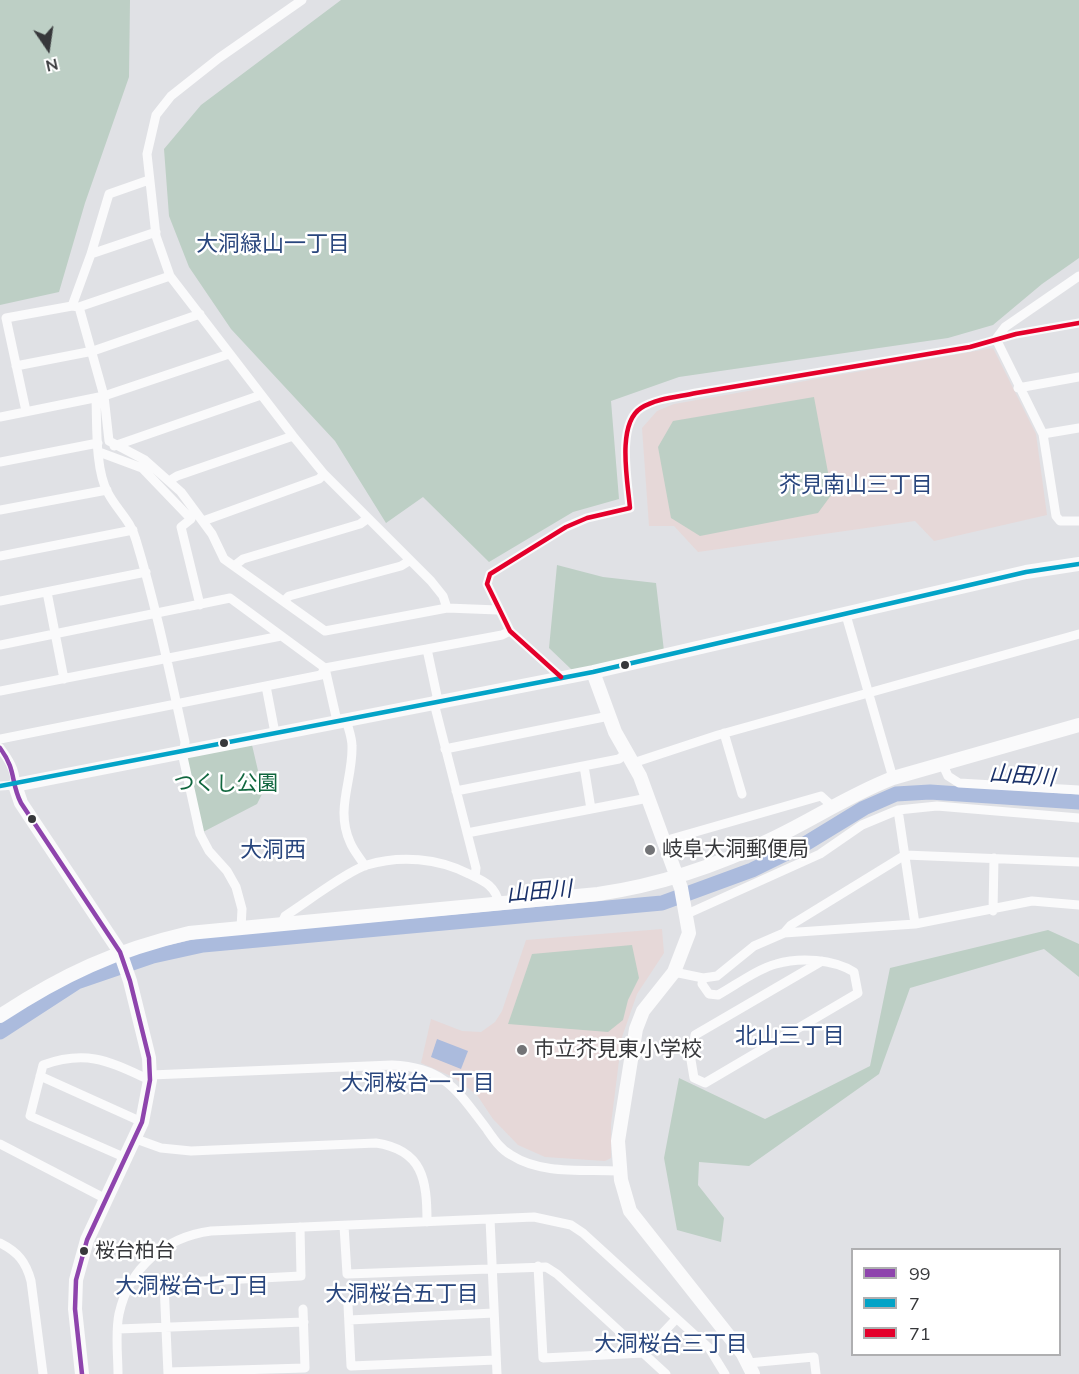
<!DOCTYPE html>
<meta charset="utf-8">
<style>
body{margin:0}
#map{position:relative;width:1079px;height:1374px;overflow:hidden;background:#e0e1e5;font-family:Mulish,sans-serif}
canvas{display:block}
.legend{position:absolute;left:851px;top:1248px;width:210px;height:108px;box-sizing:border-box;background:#fff;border:2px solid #afafb1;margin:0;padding:8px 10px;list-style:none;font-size:18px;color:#37383b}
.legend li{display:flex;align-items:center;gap:12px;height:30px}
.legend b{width:30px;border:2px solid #afafb1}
.north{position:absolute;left:18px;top:18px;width:60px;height:60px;-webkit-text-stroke:4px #fff;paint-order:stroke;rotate:167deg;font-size:16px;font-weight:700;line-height:24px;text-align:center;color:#37383b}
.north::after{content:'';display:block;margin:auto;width:21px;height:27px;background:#37383b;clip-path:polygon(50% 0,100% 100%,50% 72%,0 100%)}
</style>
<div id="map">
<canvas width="1079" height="1374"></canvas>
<ul class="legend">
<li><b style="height:8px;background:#8e44ad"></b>99</li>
<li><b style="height:8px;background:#03a3c7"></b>7</li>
<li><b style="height:8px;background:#e4002b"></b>71</li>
</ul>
<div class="north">N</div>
</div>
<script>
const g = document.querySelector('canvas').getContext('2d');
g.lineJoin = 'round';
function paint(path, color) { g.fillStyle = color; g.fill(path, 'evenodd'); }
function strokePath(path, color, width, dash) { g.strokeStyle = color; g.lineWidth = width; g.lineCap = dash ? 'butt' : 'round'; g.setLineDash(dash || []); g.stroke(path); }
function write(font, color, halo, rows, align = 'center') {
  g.font = font + ' Mulish,"Noto Sans JP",sans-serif'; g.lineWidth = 5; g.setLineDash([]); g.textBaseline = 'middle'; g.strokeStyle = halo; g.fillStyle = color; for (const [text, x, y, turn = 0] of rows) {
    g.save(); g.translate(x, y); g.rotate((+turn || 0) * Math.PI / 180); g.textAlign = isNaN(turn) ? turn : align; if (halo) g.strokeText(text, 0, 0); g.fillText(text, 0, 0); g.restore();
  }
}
const education = new Path2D(`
 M 993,348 L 1036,434 L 1047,515 L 934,541 L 915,521 L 698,552 L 674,526 L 649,526 L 642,428 L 657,411 L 674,404 Z
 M 662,929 L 664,953 L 637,994 L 622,1037 L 611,1124 L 611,1158 L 605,1161 L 545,1157 L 518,1145 L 493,1119 L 477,1095 L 453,1077 L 421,1063 L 431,1019 L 462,1031 L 481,1032 L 495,1022 L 502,1011 L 526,940 Z`);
const green = new Path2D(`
 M 0,0 L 130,0 L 129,77 L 85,203 L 59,292 L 0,305 Z
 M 341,0 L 1079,0 L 1079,258 L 1042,284 L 993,325 L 948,338 L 679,377 L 611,401 L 619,499 L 573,512 L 489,562 L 423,497 L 386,523 L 335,441 L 231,329 L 189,267 L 169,216 L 164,149 L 201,105 Z
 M 814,397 L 832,494 L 818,513 L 700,536 L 671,518 L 658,447 L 673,421 Z
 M 557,565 L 603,577 L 656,583 L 664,651 L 572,670 L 549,648 Z
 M 252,745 L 263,792 L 257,804 L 203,832 L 186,757 Z
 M 1048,930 L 1079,944 L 1079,977 L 1044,949 L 910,988 L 879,1074 L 749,1166 L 699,1162 L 698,1185 L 724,1218 L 721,1242 L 677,1230 L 664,1158 L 679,1078 L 765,1119 L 870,1066 L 890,968 Z
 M 632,945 L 639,978 L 628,1000 L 623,1020 L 608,1032 L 508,1024 L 532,954 Z`);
const water = new Path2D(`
 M 437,1039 L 468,1051 L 461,1069 L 431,1057 Z`);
const river = new Path2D(`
 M 0,1032 L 77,982 L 153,956 L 203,945 L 662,903 L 752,870 L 805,844 L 864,808 L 896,794 L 930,792 L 1079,802`);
const street = new Path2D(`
 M 302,0 L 219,58 L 171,96 L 156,115 L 147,154 L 156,236 L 170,276 L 293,436 L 324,474 L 431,581 L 443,596 L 447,608
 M 91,254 L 109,194 L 149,180
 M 72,306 L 91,254 L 156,232
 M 79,307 L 104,396 L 109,441 L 145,460 L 181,492 L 212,534 L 224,559 L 325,631 L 447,608 L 498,610
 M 996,339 L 1043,434 L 1056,516 L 1060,521 L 1079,521
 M 996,339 L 1005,327 L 1079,276
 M 16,366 L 93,351 L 200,314
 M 1018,388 L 1079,377
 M 96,398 C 97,425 95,470 108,493 C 117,510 131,521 136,540 C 156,606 170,674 185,742 L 183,757 L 200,834 L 209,851 L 227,871 L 236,887 L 242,909 L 241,928
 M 26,411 L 6,318 L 72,306 L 79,307 L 170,276
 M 0,417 L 104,396 L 229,354
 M 1043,434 L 1079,428
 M 114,446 L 261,395
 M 99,452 L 142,468 L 191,519 L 181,527 L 200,605
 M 0,462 L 98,443
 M 169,481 L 177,476 L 293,436
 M 0,510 L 107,490
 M 203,521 L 319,479 L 324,474
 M 0,556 L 133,530
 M 234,566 L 243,559 L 360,524 L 367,519
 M 47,592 L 64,679
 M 0,601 L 146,572
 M 284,601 L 289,596 L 401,566 L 409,561
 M 846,615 L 893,778
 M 0,645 L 230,598 L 325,668 L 337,721
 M 427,649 L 437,696 L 434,703 L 476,868 L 475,877
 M 561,677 L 510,631 L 487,584 L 490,574 L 566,527 L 587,518 L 630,508 C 628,483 616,424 641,408 C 657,398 678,397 696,393 L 970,347 L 1016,334 L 1079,323
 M 266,686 L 275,733
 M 0,691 L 281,636
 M 346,719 C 348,728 352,737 352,746 C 353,780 335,809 350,842 C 353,850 360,858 365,866
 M 724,733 L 742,794
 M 0,739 L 321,675 L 325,668 L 502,635 L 510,631
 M 0,748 C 8,759 16,770 15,785 L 0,786
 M 445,749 L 609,716
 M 633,763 L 718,735 L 1079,634
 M 942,763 L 948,776 L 959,783 L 1079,790
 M 584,766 L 591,809
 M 456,791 L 619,759 L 625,754
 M 898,810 L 915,924
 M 467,833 L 648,798
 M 664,841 L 821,796 L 832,806
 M 993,911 L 994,858
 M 687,914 L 820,854 L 862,825 L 898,810 L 937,806 L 1079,818
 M 281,925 L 285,916 C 304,904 347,871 367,865 C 400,855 438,858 469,874 C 484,881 496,886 499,904
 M 784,933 L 791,925 L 905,855 L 1079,862
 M 674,972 L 703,978 L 717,976 L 754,946 L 784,933 L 915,924 L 1032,901 L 1079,905
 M 703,978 L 702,984 L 709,994 L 718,995 C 736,985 757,969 776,964 C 800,957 833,959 854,972 L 858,993 L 705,1083 L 694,1078 L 691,1060 L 695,1035 L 822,961
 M 151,1075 L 392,1065 C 444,1067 457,1090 486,1128 C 493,1138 500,1149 511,1155 C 542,1175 584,1169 619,1171
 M 40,1076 L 142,1122
 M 136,1139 L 161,1148 L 191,1151 L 376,1143 C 423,1150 427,1180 427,1222
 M 0,1144 L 106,1199
 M 126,1158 L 30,1116 L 43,1065 C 88,1049 110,1062 150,1080
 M 490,1219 L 497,1374
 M 344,1226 L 347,1274 L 546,1267 L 557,1274 L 666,1374
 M 0,1243 C 18,1252 26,1262 31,1281 L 43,1374
 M 538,1266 L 543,1358 L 644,1353 L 676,1319
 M 348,1305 L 351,1366 L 496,1360
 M 349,1320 L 494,1313
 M 118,1329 L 304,1322
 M 748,1363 L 814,1357 L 816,1374
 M 168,1372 L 305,1368 L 303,1309
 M 118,1374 C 118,1355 115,1333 119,1314 C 129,1268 165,1237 211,1231 L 534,1217 L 571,1225 L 583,1233 L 709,1348 L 725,1374
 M 168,1374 L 164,1283 L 301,1276 L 300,1227`);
const secondary = new Path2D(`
 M 593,672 L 615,732 L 640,776 L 648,798 L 681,888 L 689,933 L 674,972 L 643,1011 L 636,1029 L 618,1141 L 621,1180 L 630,1211 L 743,1354 L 753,1374
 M 0,1016 C 62,975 116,950 189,933 L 598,894 C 660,885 717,866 774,838 C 814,819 851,794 893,778 L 1079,725
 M 82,1374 L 75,1309 L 76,1280 L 87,1240 L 142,1122 L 150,1080 L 149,1058 L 130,981 L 120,952 L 21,803 L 15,785 L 593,672 L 1026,572 L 1079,564`);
const bus1 = new Path2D(`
 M 0,748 C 17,771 10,781 21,803 L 120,952 L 130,981 L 149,1058 L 150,1080 L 142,1122 L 87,1240 L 76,1280 L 75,1309 L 82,1374`);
const bus2 = new Path2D(`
 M 0,786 L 593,672 L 1026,572 L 1079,564`);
const bus3 = new Path2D(`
 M 561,677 L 510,631 L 487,584 L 490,574 L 566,527 L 587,518 L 630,508 C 628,483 616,424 641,408 C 657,398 678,397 696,393 L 970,347 L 1016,334 L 1079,323`);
const markers = [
 [625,665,5,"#37383b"],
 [224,743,5,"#37383b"],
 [32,819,5,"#37383b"],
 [650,850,6,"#727376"],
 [522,1050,6,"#727376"],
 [84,1251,5,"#37383b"]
];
const busNames = [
 ["桜台柏台",95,1251]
];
const parkNames = [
 ["つくし公園",226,784]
];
const poiNames = [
 ["岐阜大洞郵便局",662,850],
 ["市立芥見東小学校",534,1050]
];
const neighbourhoodNames = [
 ["大洞緑山一丁目",273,244],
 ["芥見南山三丁目",856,485],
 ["大洞西",273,850],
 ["北山三丁目",790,1036],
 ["大洞桜台一丁目",418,1083],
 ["大洞桜台七丁目",192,1286],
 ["大洞桜台五丁目",402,1294],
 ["大洞桜台三丁目",671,1344]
];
const waterNames = [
 ["山田川",1022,776,4],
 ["山田川",539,892,-5]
];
paint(education, '#e6d8d8');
paint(green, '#bdcfc5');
paint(water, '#abbbdd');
strokePath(river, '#abbbdd', 15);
strokePath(street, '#fafafb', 9);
strokePath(secondary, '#fafafb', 14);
strokePath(bus1, '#8e44ad', 4.5);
strokePath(bus2, '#03a3c7', 4.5);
strokePath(bus3, '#e4002b', 4.5);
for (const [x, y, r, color] of markers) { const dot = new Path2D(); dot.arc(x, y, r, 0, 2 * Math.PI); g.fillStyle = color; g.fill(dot); strokePath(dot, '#fff', 2); }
write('20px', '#37383b', '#fff', busNames, 'left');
write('21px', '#11673f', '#fff', parkNames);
write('21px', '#37383b', '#fff', poiNames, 'left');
write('22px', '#29467d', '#fff', neighbourhoodNames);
write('italic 22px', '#193068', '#fff', waterNames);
</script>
